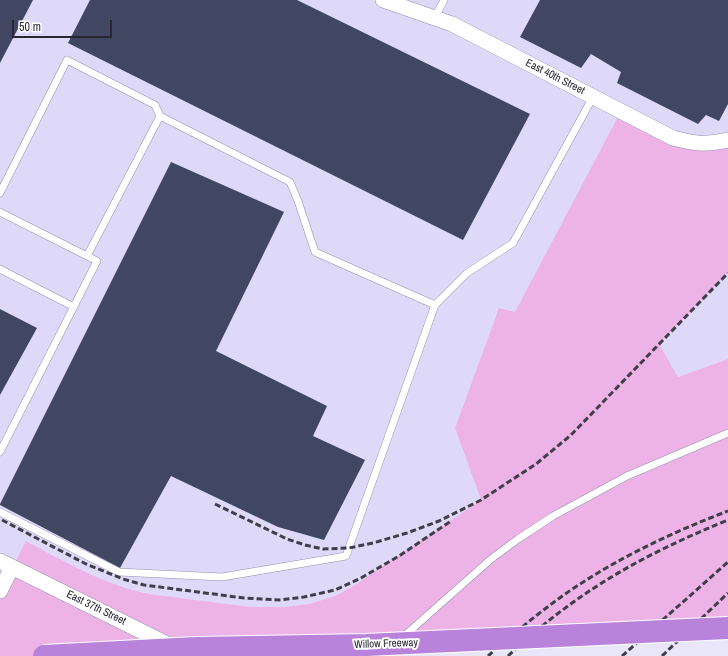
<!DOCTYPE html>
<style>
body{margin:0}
#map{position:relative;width:728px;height:656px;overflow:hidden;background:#eae6fa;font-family:"Archivo Narrow",sans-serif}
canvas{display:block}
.scale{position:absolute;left:12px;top:20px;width:100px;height:18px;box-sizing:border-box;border:2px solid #282632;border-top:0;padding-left:5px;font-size:12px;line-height:14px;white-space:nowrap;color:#282632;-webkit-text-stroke:3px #fff;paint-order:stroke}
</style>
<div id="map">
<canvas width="728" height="656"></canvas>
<div class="scale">50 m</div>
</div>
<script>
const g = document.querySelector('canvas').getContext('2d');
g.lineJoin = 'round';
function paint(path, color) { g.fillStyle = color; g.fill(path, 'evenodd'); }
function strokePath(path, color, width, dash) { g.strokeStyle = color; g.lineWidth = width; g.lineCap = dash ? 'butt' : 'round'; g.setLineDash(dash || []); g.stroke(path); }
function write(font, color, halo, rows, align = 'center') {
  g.font = font + ' "Archivo Narrow",sans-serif'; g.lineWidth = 4; g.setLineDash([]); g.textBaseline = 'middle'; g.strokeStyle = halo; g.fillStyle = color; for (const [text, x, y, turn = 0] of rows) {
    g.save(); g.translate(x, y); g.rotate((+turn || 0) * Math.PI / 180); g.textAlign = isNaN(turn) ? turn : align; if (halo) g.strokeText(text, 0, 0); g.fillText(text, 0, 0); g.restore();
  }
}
const built = new Path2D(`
 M 0,0 L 728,0 L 728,140 L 709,144 L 621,111 L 515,313 L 499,308 L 455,428 L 481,500 L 355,585 L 335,596 L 309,604 L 285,607 L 251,607 L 149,594 L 117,585 L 84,573 L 26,541 L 0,591 Z
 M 728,273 L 728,359 L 678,377 L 659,344 Z`);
const green = new Path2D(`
 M 621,111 L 673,138 L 728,140 L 728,273 L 659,344 L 678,377 L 728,359 L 728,628 L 44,656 L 0,656 L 0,591 L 26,541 C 67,563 103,584 149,594 L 251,607 L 285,607 L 309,604 L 335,596 L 355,585 L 481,500 L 455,428 L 499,308 L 515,312 Z`);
const building = new Path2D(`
 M 0,0 L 33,0 L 0,63 Z
 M 90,0 L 297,0 L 530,114 L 463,240 L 68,43 Z
 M 540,0 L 728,0 L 728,104 L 719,121 L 706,115 L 698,124 L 617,83 L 621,72 L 591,54 L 581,68 L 520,37 Z
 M 171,162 L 284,212 L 216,351 L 327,406 L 313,436 L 365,460 L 324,540 L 278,527 L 171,476 L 120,568 L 0,505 L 0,504 Z
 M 0,309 L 37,328 L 0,395 Z`);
const service = new Path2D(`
 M 435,17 L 444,0
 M 0,193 L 67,60 L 155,105 L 160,116
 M 0,212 L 97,261 L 0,452
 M 87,256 L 160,116 L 290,182 L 298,201 L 315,252 L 435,305
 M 0,269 L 74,307
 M 0,512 L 119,572 L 222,577 L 346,556 L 435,305 L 467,273 L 513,243 L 593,97
 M 403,637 L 491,559 L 518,539 L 553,516 L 627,476 L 728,433`);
const minor = new Path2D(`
 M 383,0 L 452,24 L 673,138 C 696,144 704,145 728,140
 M 0,561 L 175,648
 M 0,591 L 12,567`);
const rail = new Path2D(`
 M 215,504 L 287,539 L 305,545 L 323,549 L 349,548 L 373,543 L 407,533 L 439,521 L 481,500 L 536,464 L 571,435 L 728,273
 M 2,520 L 86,564 L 123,579 L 144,585 L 244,598 L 279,600 L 304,597 L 335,590 L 361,578 L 399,556 L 451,521
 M 488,656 C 514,633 542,610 571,590 C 620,557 673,532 728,511
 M 508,656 C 576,592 642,555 728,520
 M 622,656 L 728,562
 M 662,656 L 728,593`);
const motorwayBridge = new Path2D(`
 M 44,656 L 196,648 L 366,645 L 728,628`);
const streetNames = [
 ["East 40th Street",555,77,27],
 ["East 37th Street",96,608,26],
 ["Willow Freeway",386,644,-2]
];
paint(built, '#ded9f9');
paint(green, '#edb3e6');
paint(building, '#414762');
strokePath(service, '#948ead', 8);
strokePath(minor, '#948ead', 16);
strokePath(service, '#fff', 7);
strokePath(minor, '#fff', 15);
strokePath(rail, '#403e4b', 3, [6, 3]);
strokePath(motorwayBridge, '#fff', 24, []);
strokePath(motorwayBridge, '#ba83db', 22);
write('11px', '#282632', '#fff', streetNames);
</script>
